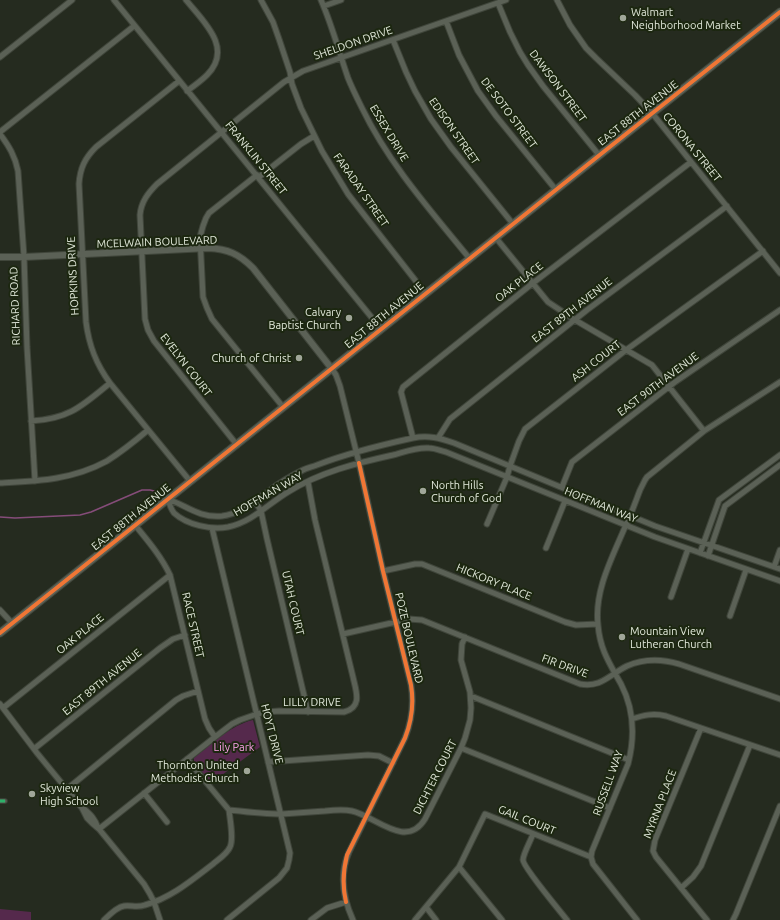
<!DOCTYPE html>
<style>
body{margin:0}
canvas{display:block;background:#252b1f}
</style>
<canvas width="780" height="920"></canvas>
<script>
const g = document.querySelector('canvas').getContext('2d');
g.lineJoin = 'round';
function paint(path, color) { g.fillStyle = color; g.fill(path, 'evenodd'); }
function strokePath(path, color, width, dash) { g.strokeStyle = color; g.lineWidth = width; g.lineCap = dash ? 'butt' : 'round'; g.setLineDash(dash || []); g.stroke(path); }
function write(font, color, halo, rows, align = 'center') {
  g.font = font + ' Ubuntu,sans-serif'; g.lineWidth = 4; g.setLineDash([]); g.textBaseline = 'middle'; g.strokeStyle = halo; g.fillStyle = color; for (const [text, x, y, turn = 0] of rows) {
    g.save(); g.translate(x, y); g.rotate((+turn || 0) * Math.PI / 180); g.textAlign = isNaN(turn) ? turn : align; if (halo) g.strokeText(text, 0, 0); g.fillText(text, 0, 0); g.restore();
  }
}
const green = new Path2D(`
 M 253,720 L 260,747 L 211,783 L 194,762 L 194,758 C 212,744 231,725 253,720 Z
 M 0,909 L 31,912 L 31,920 L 0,920 Z`);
const stream = new Path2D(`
 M 0,517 L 15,518 L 80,515 L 91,512 L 142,490 L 150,490 L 158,492`);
const pedestrian = new Path2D(`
 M 0,801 L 5,801`);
const minor = new Path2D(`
 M 114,0 L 381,329
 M 186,0 C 203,21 234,48 207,75 C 201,81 194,86 187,91
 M 261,0 L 273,22 L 279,39 L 290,72 L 292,84 L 301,108 L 322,151 L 348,194 L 365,216 L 426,294
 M 321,0 C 332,25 339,52 348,78 C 352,88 357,98 362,108 C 389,164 431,211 470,259
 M 557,0 L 570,25 L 586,48 L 596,58 L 635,95 L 652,113 L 780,273
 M 498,3 L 510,32 L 520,52 L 528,65 L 543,86 L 599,155
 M 324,6 L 341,0
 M 446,21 L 459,55 L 478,91 L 496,116 L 556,190
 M 393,40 L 406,72 L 415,91 L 431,119 L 451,147 L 513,224
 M 0,57 L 72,0
 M 179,81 L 96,147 C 85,158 80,168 79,184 L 86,322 C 89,346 96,364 110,383 L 190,481
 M 0,132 L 134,26
 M 0,134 C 9,146 15,156 18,171 L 24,257 L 27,347 L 35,481
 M 257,175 L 209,213 L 206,218 L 203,226 L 200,237 L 203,297 L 207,308 L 212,319 L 283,407
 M 259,177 L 301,144 L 314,136
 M 496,238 L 548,302 L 575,320 L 652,365 L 704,431
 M 332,369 L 336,375 L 340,386 L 359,463 L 383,571 L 411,685 C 414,703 412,720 405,738 L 349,852 C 339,875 343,898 353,920
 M 31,421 C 69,419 82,406 110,383
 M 413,438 L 401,392 L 403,387 L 533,283 L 691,162
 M 438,438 L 450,419 L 587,310 L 727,206
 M 237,445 L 154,341 L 148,330 L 145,319 L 140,215 C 141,202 148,193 157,184 L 284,82 L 303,71 L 506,0
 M 0,483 C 38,481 72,480 107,461 C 121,452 135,441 148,430
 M 562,487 L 572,462 L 675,382 L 780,310
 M 168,499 C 169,503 171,509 174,513 C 187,525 211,530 228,527 C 252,522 268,504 288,492 C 320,472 357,463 393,455 C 404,452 417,447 429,448 C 435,448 441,451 446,452 L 655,537 L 780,581
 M 168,499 C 187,506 199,518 222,516 C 240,514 254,501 269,491 C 279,483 291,476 303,470 C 307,468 312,467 317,465 C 348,453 381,445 413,438 C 428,435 440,438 454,443 L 655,526 L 780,569
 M 255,501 L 261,511 L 267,539 L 308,712
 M 487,524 L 507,477 L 510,466 L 519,441 L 525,429 L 626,350 L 763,251
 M 135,525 C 148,541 161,556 170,575 L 205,719 L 209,728 L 215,737
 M 212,528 L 290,853 L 289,860 L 287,868 L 279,878 L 227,920
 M 546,548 L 565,501
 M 700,553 L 719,500 L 780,455
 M 708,556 L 725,506 L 780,465
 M 774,567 L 780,550
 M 383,571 L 415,564 L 422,564 L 565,622 L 576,625 L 598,624
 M 671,597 L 688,549
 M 0,610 L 12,623
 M 730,616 L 746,570
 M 343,634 L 409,619 L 422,620 L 580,684 C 601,688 609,675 627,666 C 643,659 662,659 679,664 L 780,699
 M 471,696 L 629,760
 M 0,704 L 37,753 L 82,808 L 87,818 L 92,823 L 99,829 L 144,884 L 150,894 L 154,902 L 160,920
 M 3,708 L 170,575
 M 632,719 C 644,715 653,713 666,716 L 780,755
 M 701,728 L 655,840 L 653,851 L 656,857 L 707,920
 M 461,748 L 610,808
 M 34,749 L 160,648 L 173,639 L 185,635
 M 187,759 L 229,810
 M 268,762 L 368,755 L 379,756 L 393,763
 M 67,789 L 176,700 L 183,696 L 198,691
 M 144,793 L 167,822
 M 84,809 C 91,815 95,819 98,828
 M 229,810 C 247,812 264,814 282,814 C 296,813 310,812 325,811 C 334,810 343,809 352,811 C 375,816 406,850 425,819 L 461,748 L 465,738 L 470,720 L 471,708 L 470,692 L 461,660 L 462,644 L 465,637
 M 99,829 L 215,737 L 232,724 L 240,720 L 257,714 L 266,712 L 279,711 L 344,712 C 363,707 356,691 353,677 L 315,520 L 308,482
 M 533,834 C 531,840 523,854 523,860 C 523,867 560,911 567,920
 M 459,867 L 502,920
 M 681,888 L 693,877 L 701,866 L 750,745
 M 426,907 L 436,920
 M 104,920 C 109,915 117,907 124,906 C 131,905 138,908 145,905 C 171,898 192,880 213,864 C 219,859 227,854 230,847 C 234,839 230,820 229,810
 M 311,920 L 327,908 L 346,902
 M 415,920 L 459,867 L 485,814 L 591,857
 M 637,920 L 593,864 L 591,857 L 592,851 L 628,764 C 635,737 634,709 621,684 C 610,664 600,650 598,625 C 594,591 612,558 625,527 C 631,515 635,503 640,490 L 645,480 L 647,477 L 704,431 L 780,382
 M 733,920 L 736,914 L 780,806`);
const tertiary = new Path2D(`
 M 0,257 L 24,257 L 208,248 C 228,249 239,254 253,268 L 332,369`);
const secondary = new Path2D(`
 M 0,633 L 626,134 L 780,12`);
const quiet = new Path2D(`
 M 0,801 L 5,801`);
const cycleway = new Path2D(`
 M 0,633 L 626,134 L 780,12
 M 346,902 C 342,885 343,871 347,855 L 405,738 C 412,720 414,703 411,685 L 383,571 L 359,463`);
const markers = [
 [623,18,4,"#a0a699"],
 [349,318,4,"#a0a699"],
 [299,358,4,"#a0a699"],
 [423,491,4,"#a0a699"],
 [622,637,4,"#a0a699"],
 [247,771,4,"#a0a699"],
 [32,794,4,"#a0a699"]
];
const poiNames = [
 ["Walmart",631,12],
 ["Neighborhood Market",631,25],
 ["Calvary",341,312,"right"],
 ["Baptist Church",341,325,"right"],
 ["Church of Christ",291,358,"right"],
 ["North Hills",431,485],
 ["Church of God",431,498],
 ["Mountain View",630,631],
 ["Lutheran Church",630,644],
 ["Thornton United",239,765,"right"],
 ["Methodist Church",239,778,"right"],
 ["Skyview",40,788],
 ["High School",40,801]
];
const streetNames = [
 ["SHELDON DRIVE",353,43,-19],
 ["DAWSON STREET",558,86,53],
 ["DE SOTO STREET",509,113,53],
 ["EAST 88TH AVENUE",638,113,-38],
 ["EDISON STREET",454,131,55],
 ["ESSEX DRIVE",389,133,59],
 ["CORONA STREET",692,147,51],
 ["FRANKLIN STREET",256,158,51],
 ["FARADAY STREET",361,190,55],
 ["MCELWAIN BOULEVARD",157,242,-2],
 ["HOPKINS DRIVE",73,276,-93],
 ["OAK PLACE",519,282,-38],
 ["RICHARD ROAD",15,306,-92],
 ["EAST 89TH AVENUE",572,310,-38],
 ["EAST 88TH AVENUE",384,315,-39],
 ["ASH COURT",596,361,-38],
 ["EVELYN COURT",186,365,52],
 ["EAST 90TH AVENUE",658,384,-37],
 ["HOFFMAN WAY",268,494,-30],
 ["HOFFMAN WAY",601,505,22],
 ["EAST 88TH AVENUE",131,517,-39],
 ["HICKORY PLACE",494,582,22],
 ["UTAH COURT",293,603,77],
 ["RACE STREET",193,625,77],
 ["OAK PLACE",80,634,-39],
 ["POZE BOULEVARD",409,638,77],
 ["FIR DRIVE",565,666,20],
 ["EAST 89TH AVENUE",102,682,-39],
 ["LILLY DRIVE",312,702],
 ["HOYT DRIVE",272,734,76],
 ["DICHTER COURT",435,777,-63],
 ["RUSSELL WAY",608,783,-70],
 ["MYRNA PLACE",660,804,-69],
 ["GAIL COURT",527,820,22]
];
const parkNames = [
 ["Lily Park",234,747]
];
paint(green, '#55294c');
strokePath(stream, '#854c79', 1.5);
strokePath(pedestrian, '#40463b', 5.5);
strokePath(minor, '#40463b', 7);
strokePath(tertiary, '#40463b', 8);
strokePath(secondary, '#40463b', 9);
strokePath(pedestrian, '#5b6156', 3.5);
strokePath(minor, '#5b6156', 5);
strokePath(tertiary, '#5b6156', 6);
strokePath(secondary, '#5b6156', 7);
strokePath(quiet, '#2db169', 3, [6, 3]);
strokePath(cycleway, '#f07635', 4);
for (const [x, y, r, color] of markers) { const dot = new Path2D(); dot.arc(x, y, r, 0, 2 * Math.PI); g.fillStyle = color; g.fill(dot); strokePath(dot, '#1c2710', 1.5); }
write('11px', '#e2e9db', '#1c2710', poiNames, 'left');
write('11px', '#e2e9db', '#1c2710', streetNames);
write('11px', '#fea3eb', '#1c2710', parkNames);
</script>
